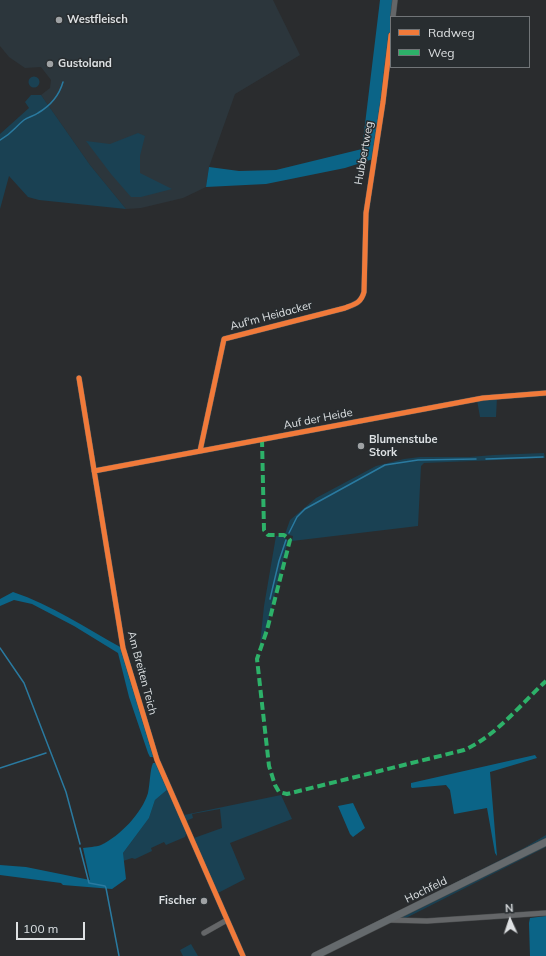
<!DOCTYPE html>
<style>
body{margin:0}
#map{position:relative;width:546px;height:956px;overflow:hidden;background:#2a2c2e;font-family:Mulish,sans-serif}
canvas{display:block}
.legend{position:absolute;left:390px;top:16px;width:140px;height:52px;box-sizing:border-box;background:#282d30;border:1px solid #717578;margin:0;padding:5px 7px;list-style:none;font-size:12px;color:#dee1e3}
.legend li{display:flex;align-items:center;gap:8px;height:20px}
.legend b{width:20px;border:1px solid #717578}
.north{position:absolute;left:490px;top:900px;width:40px;height:40px;-webkit-text-stroke:3px #282d30;paint-order:stroke;rotate:357deg;font-size:11px;font-weight:700;line-height:16px;text-align:center;color:#dee1e3}
.north::after{content:'';display:block;margin:auto;width:14px;height:18px;background:#dee1e3;clip-path:polygon(50% 0,100% 100%,50% 72%,0 100%)}
.scale{position:absolute;left:16px;top:922px;width:69px;height:18px;box-sizing:border-box;border:2px solid #dee1e3;border-top:0;padding-left:5px;font-size:12px;line-height:14px;white-space:nowrap;color:#dee1e3;-webkit-text-stroke:3px #282d30;paint-order:stroke}
</style>
<div id="map">
<canvas width="546" height="956"></canvas>
<ul class="legend">
<li><b style="height:5px;background:#f17a3a"></b>Radweg</li>
<li><b style="height:5px;background:#2db169"></b>Weg</li>
</ul>
<div class="north">N</div>
<div class="scale">100 m</div>
</div>
<script>
const g = document.querySelector('canvas').getContext('2d');
g.lineJoin = 'round';
function paint(path, color) { g.fillStyle = color; g.fill(path, 'evenodd'); }
function strokePath(path, color, width, dash) { g.strokeStyle = color; g.lineWidth = width; g.lineCap = dash ? 'butt' : 'round'; g.setLineDash(dash || []); g.stroke(path); }
function write(font, color, halo, rows, align = 'center') {
  g.font = font + ' Mulish,sans-serif'; g.lineWidth = 3; g.setLineDash([]); g.textBaseline = 'middle'; g.strokeStyle = halo; g.fillStyle = color; for (const [text, x, y, turn = 0] of rows) {
    g.save(); g.translate(x, y); g.rotate((+turn || 0) * Math.PI / 180); g.textAlign = isNaN(turn) ? turn : align; if (halo) g.strokeText(text, 0, 0); g.fillText(text, 0, 0); g.restore();
  }
}
const built = new Path2D(`
 M 0,0 L 273,0 L 300,55 L 235,94 L 209,167 L 206,187 L 183,198 L 141,208 L 126,209 L 90,165 L 41,95 L 50,88 L 51,80 L 41,67 L 25,68 L 9,57 L 0,46 Z`);
const green = new Path2D(`
 M28.5 82a5.5 5.5 0 1 1 11 0a5.5 5.5 0 1 1-11 0Z
 M 31,95 L 41,95 L 90,165 L 126,209 L 39,200 L 28,197 L 9,176 L 0,209 L 0,134 L 29,108 L 25,102 Z
 M 138,133 L 145,136 L 140,156 L 140,173 L 172,189 L 141,197 L 131,197 L 111,174 L 86,141 L 110,144 Z
 M 497,397 L 496,417 L 480,417 L 477,400 Z
 M 544,453 L 545,458 L 424,463 L 421,466 L 418,526 L 292,541 L 293,536 L 285,534 L 290,520 L 316,498 L 376,466 L 404,459 L 420,457 L 469,457 L 494,455 Z
 M 276,536 L 283,536 L 288,541 L 266,630 L 260,644 L 264,606 Z
 M 168,789 L 187,832 L 185,837 L 166,845 L 164,842 L 151,848 L 152,851 L 135,859 L 132,858 L 123,861 L 123,853 L 149,818 L 155,800 Z
 M 281,795 L 292,819 L 230,843 L 245,879 L 218,893 L 194,838 L 222,828 L 220,809 L 192,814 L 193,818 L 186,821 L 184,815 Z
 M 546,835 L 546,847 L 402,920 L 383,919 L 524,848 Z
 M 191,944 L 198,956 L 183,956 L 180,950 Z`);
const forest = new Path2D(`
 M 380,0 L 394,0 L 382,102 L 373,159 L 345,168 L 266,184 L 206,187 L 209,167 L 239,171 L 276,170 L 362,149 Z
 M 13,592 C 52,605 86,628 122,648 L 154,757 L 150,757 L 148,753 L 129,697 L 118,653 L 74,626 L 32,604 L 14,600 L 0,606 L 0,599 Z
 M 535,755 L 537,758 L 490,772 L 497,856 L 495,853 L 487,808 L 454,814 L 450,790 L 446,785 L 412,788 L 411,787 L 411,783 Z
 M 153,763 L 157,763 L 168,789 L 155,800 L 149,818 L 123,853 L 126,879 L 112,889 L 63,885 L 61,883 L 0,875 L 0,865 L 26,867 L 90,880 L 83,848 C 88,847 96,847 101,845 C 120,836 142,813 148,793 C 150,784 150,769 153,763 Z
 M 353,803 L 365,828 L 353,837 L 350,834 L 338,806 Z
 M 546,916 L 546,956 L 530,956 L 529,923 L 530,918 Z`);
const stream = new Path2D(`
 M 0,140 C 13,133 14,128 24,120 C 28,117 34,116 38,113 C 50,106 59,96 63,82
 M 486,459 L 543,457
 M 289,533 L 297,517 L 305,509 L 385,465 L 418,460 L 476,459
 M 270,599 L 279,561 L 286,540
 M 0,648 L 24,683 L 66,792 L 80,844
 M 0,768 L 46,753
 M 80,848 L 89,883 L 105,886 L 106,888 L 119,956`);
const street = new Path2D(`
 M 393,17 L 395,0
 M 79,378 L 123,648 L 157,760 L 243,956
 M 200,451 L 224,339 L 345,308 C 355,304 361,303 364,292 L 366,213 L 383,102 L 391,35
 M 94,471 L 483,398 L 546,393
 M 389,920 L 427,921 L 546,913
 M 204,933 L 227,920`);
const secondary = new Path2D(`
 M 315,956 L 546,842`);
const quiet = new Path2D(`
 M 262,439 L 264,530 L 268,535 L 284,535 L 290,540 L 267,630 L 257,659 L 269,766 L 275,785 L 279,792 L 287,794 L 464,750 C 496,736 520,705 546,681`);
const cycleway = new Path2D(`
 M 79,378 L 123,648 L 157,760 L 243,956
 M 200,451 L 224,339 L 345,308 C 355,304 361,303 364,292 L 366,213 L 383,102 L 391,35
 M 94,471 L 483,398 L 546,393`);
const markers = [
 [59,20,4,"#9fa2a4"],
 [50,64,4,"#9fa2a4"],
 [361,446,4,"#9fa2a4"],
 [204,901,4,"#9fa2a4"]
];
const poiNames = [
 ["Westfleisch",67,20],
 ["Gustoland",58,64],
 ["Blumenstube",369,440],
 ["Stork",369,453],
 ["Fischer",196,901,"right"]
];
const streetNames = [
 ["Hubbertweg",364,153,-80],
 ["Auf'm Heidacker",271,316,-15],
 ["Auf der Heide",318,419,-11],
 ["Am Breiten Teich",142,673,75],
 ["Hochfeld",426,890,-26]
];
paint(built, '#2c363c');
paint(green, '#1a4153');
paint(forest, '#0b6487');
strokePath(stream, '#2a7aa0', 1.5);
strokePath(street, '#474a4b', 6);
strokePath(secondary, '#474a4b', 8);
strokePath(street, '#646668', 5);
strokePath(secondary, '#656a6d', 7);
strokePath(quiet, '#2db169', 4, [8, 4]);
strokePath(cycleway, '#f17a3a', 5);
for (const [x, y, r, color] of markers) { const dot = new Path2D(); dot.arc(x, y, r, 0, 2 * Math.PI); g.fillStyle = color; g.fill(dot); strokePath(dot, '#282d30', 1.5); }
write('bold 11px', '#dee1e3', '#282d30', poiNames, 'left');
write('11px', '#dee1e3', '#282d30', streetNames);
</script>
